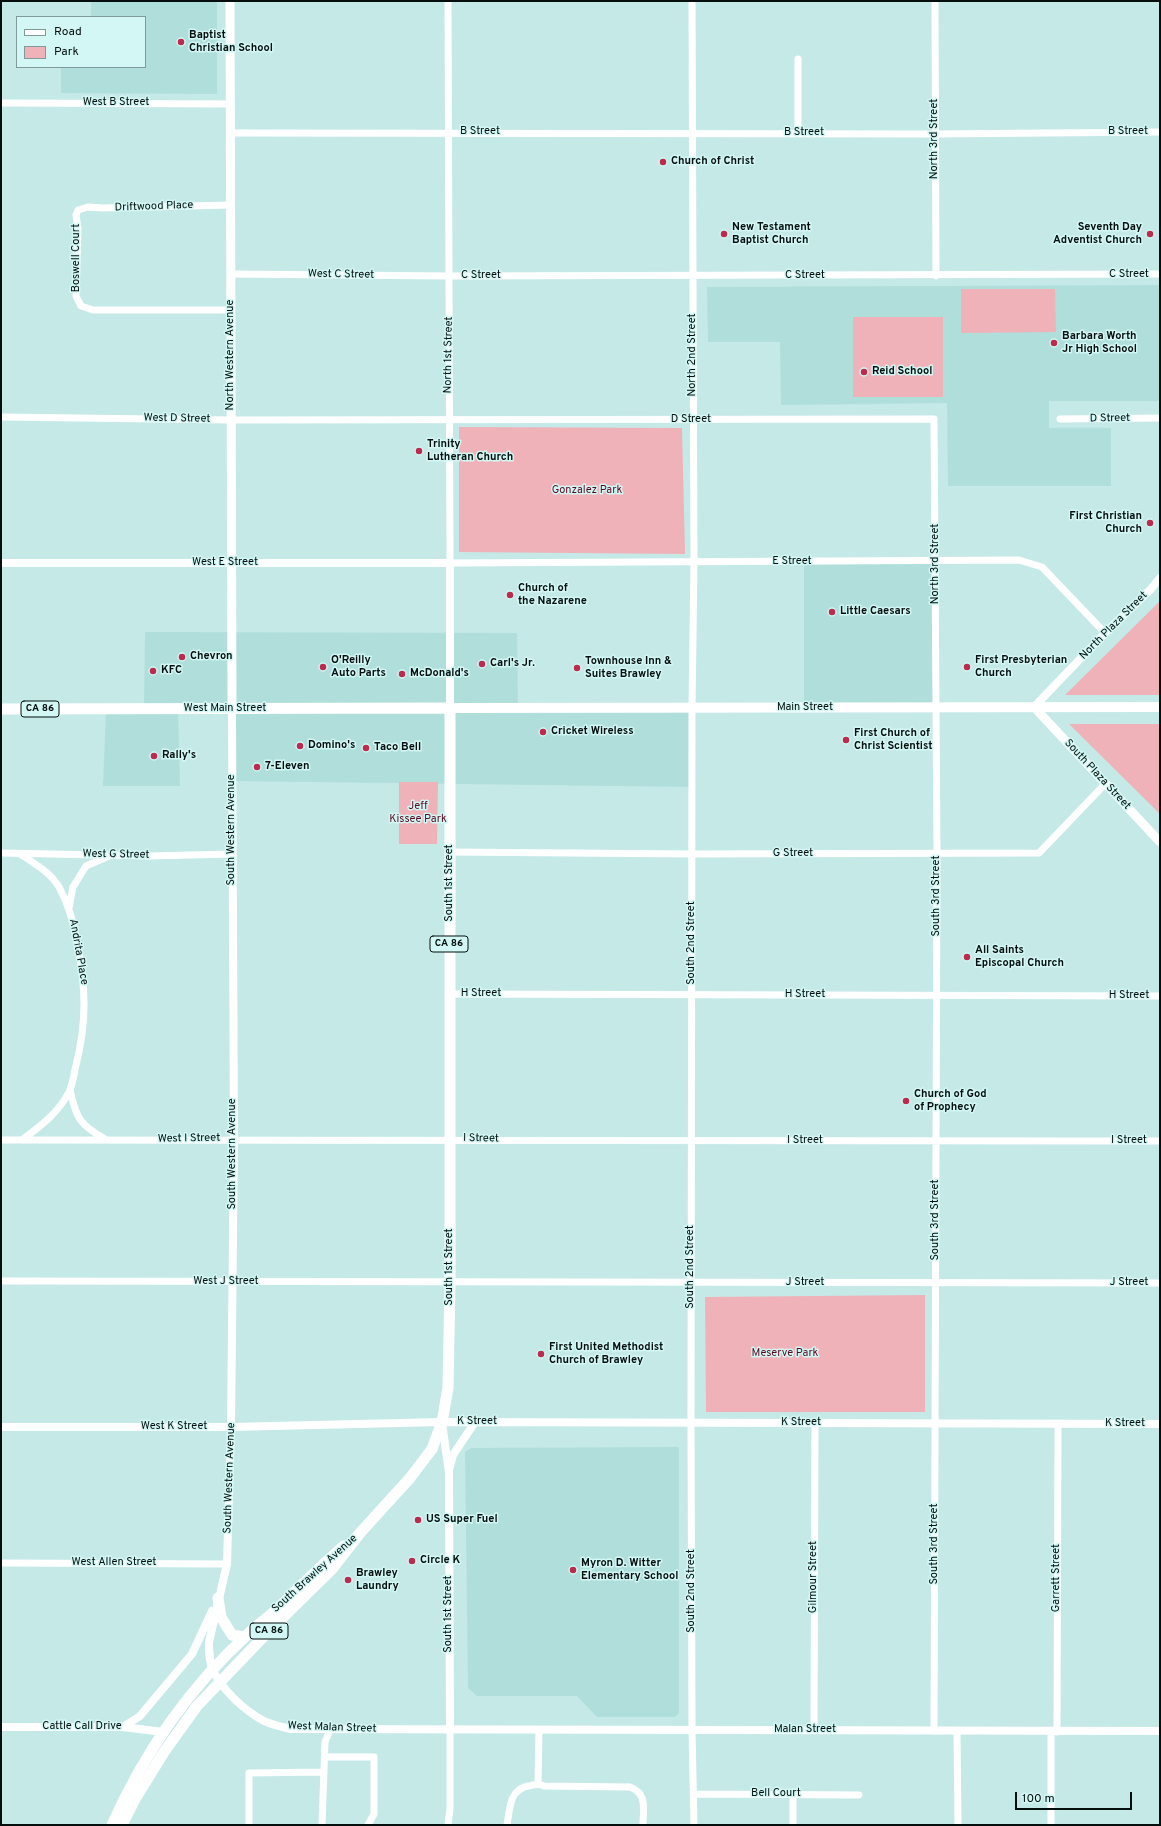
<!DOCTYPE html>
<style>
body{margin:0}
#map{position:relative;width:1161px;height:1826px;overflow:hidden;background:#c5e9e7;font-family:Overpass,sans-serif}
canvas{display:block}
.frame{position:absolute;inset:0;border:2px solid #030e0d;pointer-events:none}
.legend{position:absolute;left:16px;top:16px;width:130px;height:52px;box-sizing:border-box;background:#d2f7f4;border:1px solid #7f9a98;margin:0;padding:5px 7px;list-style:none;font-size:12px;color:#030e0d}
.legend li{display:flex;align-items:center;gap:8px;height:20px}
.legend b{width:20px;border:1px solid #7f9a98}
.scale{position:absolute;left:1015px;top:1792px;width:117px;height:18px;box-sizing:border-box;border:2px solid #030e0d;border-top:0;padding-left:5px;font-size:12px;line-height:14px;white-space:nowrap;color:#030e0d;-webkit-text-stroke:3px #d2f7f4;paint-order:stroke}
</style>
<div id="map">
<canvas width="1161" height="1826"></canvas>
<div class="frame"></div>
<ul class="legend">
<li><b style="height:5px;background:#fff"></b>Road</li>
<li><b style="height:11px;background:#efb2b8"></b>Park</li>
</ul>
<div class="scale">100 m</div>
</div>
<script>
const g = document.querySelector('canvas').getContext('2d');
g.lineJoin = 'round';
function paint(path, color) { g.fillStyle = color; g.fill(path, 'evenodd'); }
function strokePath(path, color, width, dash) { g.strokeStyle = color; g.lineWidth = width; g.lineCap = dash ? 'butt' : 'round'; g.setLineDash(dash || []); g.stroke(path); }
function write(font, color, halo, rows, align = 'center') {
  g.font = font + ' Overpass,sans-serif'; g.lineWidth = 3; g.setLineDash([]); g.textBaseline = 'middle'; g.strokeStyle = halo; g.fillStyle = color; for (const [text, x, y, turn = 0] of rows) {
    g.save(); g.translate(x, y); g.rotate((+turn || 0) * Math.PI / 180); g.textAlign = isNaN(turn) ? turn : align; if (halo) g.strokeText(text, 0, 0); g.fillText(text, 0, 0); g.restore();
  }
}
const built = new Path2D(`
 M 91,1 L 217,1 L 217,94 L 61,93 L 61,67 L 145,67 L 145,17 L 91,17 Z
 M 1160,285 L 1160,401 L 1049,401 L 1049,428 L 1111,428 L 1111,486 L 948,486 L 947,403 L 781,405 L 780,342 L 708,342 L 707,287 Z
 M 936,561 L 936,708 L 804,708 L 804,562 Z
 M 145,632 L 517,633 L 518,709 L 692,709 L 692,787 L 232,781 L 232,709 L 178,709 L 180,786 L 103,786 L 106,709 L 144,708 Z
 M 679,1447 L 679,1713 L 675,1717 L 597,1717 L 577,1696 L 477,1696 L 468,1688 L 465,1452 L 471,1448 Z`);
const green = new Path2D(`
 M 961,289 L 1055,289 L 1056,332 L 961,333 Z
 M 853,317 L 943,317 L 943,397 L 853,397 Z
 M 459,427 L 682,428 L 685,554 L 459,552 Z
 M 1160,601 L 1160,695 L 1065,695 Z
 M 1069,724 L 1160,724 L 1160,814 Z
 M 399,782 L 438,782 L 437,844 L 399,844 Z
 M 925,1295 L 925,1412 L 706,1412 L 705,1297 Z`);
const minor = new Path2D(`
 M 448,1 L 450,563 L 1019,560 L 1042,567 L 1105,633
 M 692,1 L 694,562 L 692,709 L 691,1423 L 692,1730 L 694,1825
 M 935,1 L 936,276
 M 798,59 L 798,133
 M 1,103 L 231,104
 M 231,133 L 934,134 L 1160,132
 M 231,274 L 450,276 L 1160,274
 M 231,310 L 93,310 L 81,306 L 76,296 L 78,228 L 76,215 L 78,210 L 88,207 L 102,208 L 231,205
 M 1,417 L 231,420 L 934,419 L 937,854 L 934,1731
 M 1060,419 L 1160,418
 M 450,852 L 692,854 L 1039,853 L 1106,783
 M 1,853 L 150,856 L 232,854
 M 20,854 C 34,863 51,873 59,887 C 69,905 73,922 77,942 C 86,986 87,1022 76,1065 C 74,1073 73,1084 69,1092 C 59,1112 41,1126 23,1139
 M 69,908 L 73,887 L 86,866 L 109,856
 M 449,994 L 1160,996
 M 70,1090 C 76,1118 80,1125 105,1139
 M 1,1140 L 1160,1141
 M 1,1281 L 1160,1283
 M 1,1563 L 227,1564
 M 814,1730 L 815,1423
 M 957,1732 L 958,1825
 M 1051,1732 L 1051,1825
 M 1057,1732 L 1058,1424
 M 325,1757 L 374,1757 L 374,1814 L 368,1825
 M 538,1784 L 539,1730
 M 694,1794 L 859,1795
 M 793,1794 L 793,1825
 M 249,1825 L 249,1773 L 324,1772
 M 322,1825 L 325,1742 L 330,1730
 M 448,1825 L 450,1809 L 450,1730
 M 507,1825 C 510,1809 509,1790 528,1786 C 534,1785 538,1783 544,1786 L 630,1787 C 648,1794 643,1809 643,1825`);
const tertiary = new Path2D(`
 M 1,563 L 450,563 L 450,708
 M 1034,707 L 1105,633 L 1151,589 L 1160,578
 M 232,709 L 234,1139 L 231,1427 L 227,1564 L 209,1642 C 209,1652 209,1661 213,1670 C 222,1690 245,1711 264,1721 C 272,1725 283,1727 291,1729 L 1160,1731
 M 442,1423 L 449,1473 L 450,1730
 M 1,1427 L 231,1427 L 442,1422 L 1160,1424
 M 449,1470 L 453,1455 L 475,1422
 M 1,1727 L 123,1727 L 163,1732
 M 123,1727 L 140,1716 L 192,1654 L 212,1611`);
const secondary = new Path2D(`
 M 230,1 L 232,709
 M 1034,707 L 1160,842`);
const primary = new Path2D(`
 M 450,708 L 1160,707`);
const trunk = new Path2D(`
 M 1,709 L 450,708 L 450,1282 L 448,1388 L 442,1422 L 432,1449 L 410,1478 L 360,1533 L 332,1569 L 270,1630 L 197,1706 L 164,1752 L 135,1799 L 122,1825
 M 218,1598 L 221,1617 L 232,1635 L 244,1637
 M 112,1825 C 144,1753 190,1687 248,1634 C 256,1625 267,1619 276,1610 C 298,1589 320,1566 344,1546`);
const markers = [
 [181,42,4,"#bc2b4e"],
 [663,162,4,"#bc2b4e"],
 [724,234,4,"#bc2b4e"],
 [1150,234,4,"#bc2b4e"],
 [1054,343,4,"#bc2b4e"],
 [864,372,4,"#bc2b4e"],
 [419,451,4,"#bc2b4e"],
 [1150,523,4,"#bc2b4e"],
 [510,595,4,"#bc2b4e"],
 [832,612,4,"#bc2b4e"],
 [182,657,4,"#bc2b4e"],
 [482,664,4,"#bc2b4e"],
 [323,667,4,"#bc2b4e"],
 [967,667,4,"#bc2b4e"],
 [577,668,4,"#bc2b4e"],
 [153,671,4,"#bc2b4e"],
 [402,674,4,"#bc2b4e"],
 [543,732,4,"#bc2b4e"],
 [846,740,4,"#bc2b4e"],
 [300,746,4,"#bc2b4e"],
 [366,748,4,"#bc2b4e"],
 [154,756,4,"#bc2b4e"],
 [257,767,4,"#bc2b4e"],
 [967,957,4,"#bc2b4e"],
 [906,1101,4,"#bc2b4e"],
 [541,1354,4,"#bc2b4e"],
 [418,1520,4,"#bc2b4e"],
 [412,1561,4,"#bc2b4e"],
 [573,1570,4,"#bc2b4e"],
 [348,1580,4,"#bc2b4e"]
];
const shields = [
 [40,709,38],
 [449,944,38],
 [269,1631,38]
];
const shieldNames = [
 ["CA 86",40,709],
 ["CA 86",449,944],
 ["CA 86",269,1631]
];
const poiNames = [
 ["Baptist",189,36],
 ["Christian School",189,49],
 ["Church of Christ",671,162],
 ["New Testament",732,228],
 ["Baptist Church",732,241],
 ["Seventh Day",1142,228,"right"],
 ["Adventist Church",1142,241,"right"],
 ["Barbara Worth",1062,337],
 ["Jr High School",1062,350],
 ["Reid School",872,372],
 ["Trinity",427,445],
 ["Lutheran Church",427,458],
 ["First Christian",1142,517,"right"],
 ["Church",1142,530,"right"],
 ["Church of",518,589],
 ["the Nazarene",518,602],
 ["Little Caesars",840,612],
 ["Chevron",190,657],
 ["O'Reilly",331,661],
 ["Auto Parts",331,674],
 ["First Presbyterian",975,661],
 ["Church",975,674],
 ["Townhouse Inn &",585,662],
 ["Suites Brawley",585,675],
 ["Carl's Jr.",490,664],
 ["KFC",161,671],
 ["McDonald's",410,674],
 ["Cricket Wireless",551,732],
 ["First Church of",854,734],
 ["Christ Scientist",854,747],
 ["Domino's",308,746],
 ["Taco Bell",374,748],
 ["Rally's",162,756],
 ["7-Eleven",265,767],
 ["All Saints",975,951],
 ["Episcopal Church",975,964],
 ["Church of God",914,1095],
 ["of Prophecy",914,1108],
 ["First United Methodist",549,1348],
 ["Church of Brawley",549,1361],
 ["US Super Fuel",426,1520],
 ["Circle K",420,1561],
 ["Myron D. Witter",581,1564],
 ["Elementary School",581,1577],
 ["Brawley",356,1574],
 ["Laundry",356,1587]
];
const streetNames = [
 ["West B Street",116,103],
 ["B Street",480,132],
 ["B Street",1128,132],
 ["B Street",804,133],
 ["North 3rd Street",935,139,-90],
 ["Driftwood Place",154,207,-2],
 ["Boswell Court",77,258,-90],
 ["West C Street",341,275,1],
 ["C Street",1129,275],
 ["C Street",481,276],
 ["C Street",805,276],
 ["North Western Avenue",231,355,-90],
 ["North 1st Street",449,355,-89],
 ["North 2nd Street",693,355,-90],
 ["West D Street",177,419,1],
 ["D Street",1110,419,-1],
 ["D Street",691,420],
 ["E Street",792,562],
 ["West E Street",225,563],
 ["North 3rd Street",936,564,-90],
 ["North Plaza Street",1114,626,-45],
 ["Main Street",805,708],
 ["West Main Street",225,709],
 ["South Plaza Street",1097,775,47],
 ["South Western Avenue",232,830,-90],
 ["G Street",793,854],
 ["West G Street",116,855,1],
 ["South 1st Street",450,883,-90],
 ["South 3rd Street",937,896,-90],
 ["South 2nd Street",692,943,-90],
 ["Andrita Place",78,952,80],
 ["H Street",481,994],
 ["H Street",805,995],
 ["H Street",1129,996],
 ["West I Street",189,1139,-1],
 ["I Street",481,1139,1],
 ["I Street",805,1141],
 ["I Street",1129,1141],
 ["South Western Avenue",233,1154,-90],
 ["South 3rd Street",936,1220,-90],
 ["South 1st Street",450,1267,-90],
 ["South 2nd Street",691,1267,-90],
 ["West J Street",226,1282],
 ["J Street",805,1283],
 ["J Street",1129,1283],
 ["K Street",477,1422],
 ["K Street",801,1423],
 ["K Street",1125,1424],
 ["West K Street",174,1427],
 ["South Western Avenue",230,1478,-88],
 ["South 3rd Street",935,1544,-90],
 ["West Allen Street",114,1563],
 ["South Brawley Avenue",315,1574,-42],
 ["Gilmour Street",814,1577,-90],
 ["Garrett Street",1057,1578,-90],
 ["South 2nd Street",692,1591,-90],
 ["South 1st Street",449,1614,-90],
 ["Cattle Call Drive",82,1727],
 ["West Malan Street",332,1728,2],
 ["Malan Street",805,1730],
 ["Bell Court",776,1794]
];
const parkNames = [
 ["Gonzalez Park",587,491],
 ["Jeff",418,807],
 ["Kissee Park",418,820],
 ["Meserve Park",785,1354]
];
paint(built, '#afdedb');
paint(green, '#efb2b8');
strokePath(minor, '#fff', 7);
strokePath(tertiary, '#fff', 8);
strokePath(secondary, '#fff', 9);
strokePath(primary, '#fff', 10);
strokePath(trunk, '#fff', 11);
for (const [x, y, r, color] of markers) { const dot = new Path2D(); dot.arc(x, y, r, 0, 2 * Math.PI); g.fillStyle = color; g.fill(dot); strokePath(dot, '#d2f7f4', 1.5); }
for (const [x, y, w] of shields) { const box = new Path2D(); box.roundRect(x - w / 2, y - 8, w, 16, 3); g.fillStyle = '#d2f7f4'; g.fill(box); strokePath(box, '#030e0d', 1); }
write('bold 10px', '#030e0d', null, shieldNames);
write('bold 11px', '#030e0d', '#d2f7f4', poiNames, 'left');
write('11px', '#030e0d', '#d2f7f4', streetNames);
write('11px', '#5a0a20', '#d2f7f4', parkNames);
</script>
